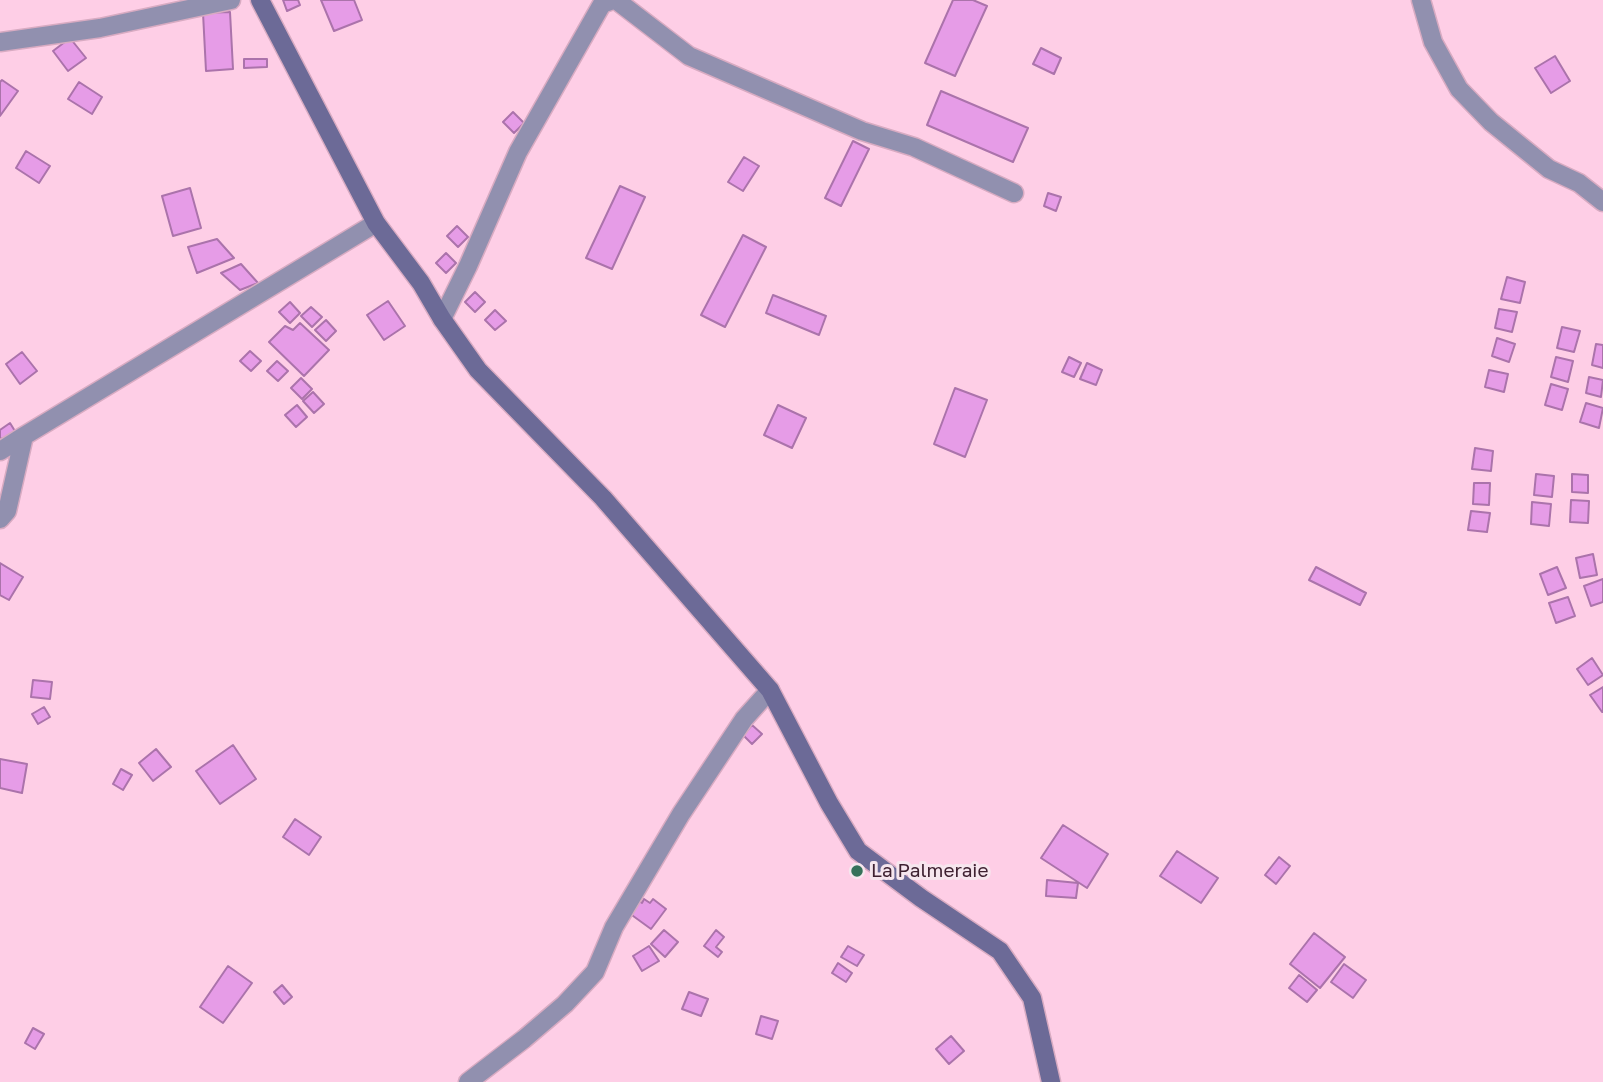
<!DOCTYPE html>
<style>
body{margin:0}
canvas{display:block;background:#fecee6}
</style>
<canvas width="1603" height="1082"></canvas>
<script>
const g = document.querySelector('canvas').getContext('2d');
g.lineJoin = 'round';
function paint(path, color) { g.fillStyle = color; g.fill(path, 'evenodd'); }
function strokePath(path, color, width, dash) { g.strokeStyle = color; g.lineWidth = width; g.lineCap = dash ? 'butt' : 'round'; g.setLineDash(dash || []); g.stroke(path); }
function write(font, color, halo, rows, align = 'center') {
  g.font = font + ' "Golos Text",sans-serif'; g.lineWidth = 6; g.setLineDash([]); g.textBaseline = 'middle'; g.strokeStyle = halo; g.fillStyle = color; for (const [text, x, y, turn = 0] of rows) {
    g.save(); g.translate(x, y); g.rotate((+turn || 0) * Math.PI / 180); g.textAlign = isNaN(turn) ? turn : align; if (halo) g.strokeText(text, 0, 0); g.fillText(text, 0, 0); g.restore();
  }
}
const building = new Path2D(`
 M 283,0 L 298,0 L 300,5 L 287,11 Z
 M 321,0 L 354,0 L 362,20 L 334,31 Z
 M 953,0 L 973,0 L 987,6 L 955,76 L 925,63 Z
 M 230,12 L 233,69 L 206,71 L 203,13 Z
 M 70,38 L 86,58 L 68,71 L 53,51 Z
 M 1041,48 L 1061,58 L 1054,74 L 1033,64 Z
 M 1555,56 L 1570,81 L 1551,93 L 1535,68 Z
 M 244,59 L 267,59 L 267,67 L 244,68 Z
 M 2,80 L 18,91 L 0,116 L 0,82 Z
 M 79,82 L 102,97 L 92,114 L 68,99 Z
 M 941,91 L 1028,128 L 1013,162 L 927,125 Z
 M 513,112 L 524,123 L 514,133 L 503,122 Z
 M 853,141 L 869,149 L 841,206 L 825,198 Z
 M 26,151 L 50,166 L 39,183 L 16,168 Z
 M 744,157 L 759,166 L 743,191 L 728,182 Z
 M 620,186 L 645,197 L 612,269 L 586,258 Z
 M 190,188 L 201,228 L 173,236 L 162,196 Z
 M 1048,193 L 1061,197 L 1056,211 L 1044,206 Z
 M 457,226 L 468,237 L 458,247 L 447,236 Z
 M 743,235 L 766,247 L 725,327 L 701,315 Z
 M 217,239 L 234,258 L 197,273 L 188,247 Z
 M 446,253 L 456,263 L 446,273 L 436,263 Z
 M 241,264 L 258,283 L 240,290 L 221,273 Z
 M 1507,277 L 1525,282 L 1520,303 L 1501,299 Z
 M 475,292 L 485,302 L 475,312 L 465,302 Z
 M 773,295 L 826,316 L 819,335 L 766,313 Z
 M 388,301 L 405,326 L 384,340 L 367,315 Z
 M 290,302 L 300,313 L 290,323 L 279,312 Z
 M 311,307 L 322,317 L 312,327 L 301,316 Z
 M 1499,309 L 1517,312 L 1512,332 L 1495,328 Z
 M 495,310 L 506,321 L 495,330 L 485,320 Z
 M 326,320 L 336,331 L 326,341 L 315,330 Z
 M 300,323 L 329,350 L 304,376 L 269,342 L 285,326 L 293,330 Z
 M 1562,327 L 1580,331 L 1574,352 L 1557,348 Z
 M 1497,338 L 1515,344 L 1509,362 L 1492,356 Z
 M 1596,344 L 1603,345 L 1603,368 L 1592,365 Z
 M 250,351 L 261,361 L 251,371 L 240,361 Z
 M 22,352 L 37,371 L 20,384 L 6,364 Z
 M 1069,357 L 1081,363 L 1074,377 L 1062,372 Z
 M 1556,357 L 1573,361 L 1568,382 L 1551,377 Z
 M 277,361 L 288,371 L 278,381 L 267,371 Z
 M 1087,363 L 1102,370 L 1096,385 L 1080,379 Z
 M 1489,370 L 1508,374 L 1504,392 L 1485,387 Z
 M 1589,377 L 1603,380 L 1601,397 L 1586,393 Z
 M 301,378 L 312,389 L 302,399 L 291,388 Z
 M 1551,384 L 1568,389 L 1562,410 L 1545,405 Z
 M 955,388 L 987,400 L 965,457 L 934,444 Z
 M 313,392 L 324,404 L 314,413 L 303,401 Z
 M 1586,403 L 1603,408 L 1599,428 L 1580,422 Z
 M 297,405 L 307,417 L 296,427 L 285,415 Z
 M 778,405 L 806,418 L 792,448 L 764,435 Z
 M 10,423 L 18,436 L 5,445 L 0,437 L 0,430 Z
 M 1475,448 L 1493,451 L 1491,471 L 1472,469 Z
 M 1536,474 L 1554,476 L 1552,497 L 1534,495 Z
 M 1572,474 L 1588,475 L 1588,493 L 1572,492 Z
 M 1474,483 L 1490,483 L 1489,505 L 1473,504 Z
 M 1571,500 L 1589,501 L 1588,523 L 1570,522 Z
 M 1532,502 L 1551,504 L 1549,526 L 1531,524 Z
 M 1471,511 L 1490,513 L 1487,532 L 1468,530 Z
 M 1593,554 L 1597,575 L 1580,578 L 1576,558 Z
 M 0,563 L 23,577 L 9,600 L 0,595 Z
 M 1316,567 L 1366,593 L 1360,605 L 1309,580 Z
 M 1557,567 L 1566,588 L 1548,595 L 1540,574 Z
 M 1603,579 L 1603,602 L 1591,606 L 1584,586 Z
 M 1568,597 L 1575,616 L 1556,623 L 1549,603 Z
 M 1592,658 L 1603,675 L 1588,685 L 1577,669 Z
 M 33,680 L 52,682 L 50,699 L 31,697 Z
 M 1603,687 L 1603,712 L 1602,712 L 1590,695 Z
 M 44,707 L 50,717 L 38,724 L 32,714 Z
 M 752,725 L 762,734 L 752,744 L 743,735 Z
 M 233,745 L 256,779 L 220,804 L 196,771 Z
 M 156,749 L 171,767 L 153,781 L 139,763 Z
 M 0,759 L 27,764 L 22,793 L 0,788 Z
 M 121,769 L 132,775 L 123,790 L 113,784 Z
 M 295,819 L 321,837 L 309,855 L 283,837 Z
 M 1063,825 L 1108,854 L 1087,888 L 1041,858 Z
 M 1177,851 L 1218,878 L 1201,903 L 1160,876 Z
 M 1279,857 L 1290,866 L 1276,884 L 1265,875 Z
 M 1047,880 L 1078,883 L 1076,898 L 1046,896 Z
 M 644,899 L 650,903 L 653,899 L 666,909 L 651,929 L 629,913 L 639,901 L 642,903 Z
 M 664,930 L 678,942 L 665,957 L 651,944 Z
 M 716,930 L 724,937 L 716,947 L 722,952 L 718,957 L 704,946 Z
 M 1314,933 L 1345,957 L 1320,988 L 1290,964 Z
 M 649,946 L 659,961 L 642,971 L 633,956 Z
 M 848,946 L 864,955 L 857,966 L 841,957 Z
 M 838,963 L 852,973 L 846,982 L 832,973 Z
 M 1344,964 L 1366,980 L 1353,998 L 1331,982 Z
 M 228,966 L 252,983 L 223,1023 L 200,1007 Z
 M 1299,975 L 1317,990 L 1307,1002 L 1289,988 Z
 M 282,985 L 292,997 L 284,1004 L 274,992 Z
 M 689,992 L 708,999 L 701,1016 L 682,1009 Z
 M 761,1016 L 778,1021 L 772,1039 L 756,1034 Z
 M 33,1028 L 44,1034 L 35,1049 L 25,1043 Z
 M 951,1036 L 964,1051 L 949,1064 L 936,1049 Z`);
const street = new Path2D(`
 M 616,0 L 689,56 L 862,131 L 914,147 L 1014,193
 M 1421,0 L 1433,42 L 1459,89 L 1491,122 L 1549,169 L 1579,183 L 1603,202
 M 0,42 L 100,28 L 231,0
 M 442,319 L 468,266 L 518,152 L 602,4 L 613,0
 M 0,451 L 24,436
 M 0,519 L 7,511 L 24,436 L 376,223
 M 468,1082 L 524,1039 L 565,1004 L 595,972 L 614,927 L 681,814 L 744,719 L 770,690`);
const secondary = new Path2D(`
 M 260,0 L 376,223 L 421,283 L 442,319 L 478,370 L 603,498 L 770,690 L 829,803 L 858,851 L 921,898 L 1000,951 L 1032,998 L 1051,1082`);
const markers = [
 [857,871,7,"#36715a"]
];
const poiNames = [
 ["La Palmeraie",871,871]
];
paint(building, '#e69ce7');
strokePath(building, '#ab73ab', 2);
strokePath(street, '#d8abc2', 21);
strokePath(secondary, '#d8abc2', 21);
strokePath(street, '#9190af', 18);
strokePath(secondary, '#6c6a97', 18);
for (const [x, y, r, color] of markers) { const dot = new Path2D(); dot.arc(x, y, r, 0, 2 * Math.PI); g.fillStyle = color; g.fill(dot); strokePath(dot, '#f6e6ee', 2.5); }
write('19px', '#3e2131', '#f6e6ee', poiNames, 'left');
</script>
